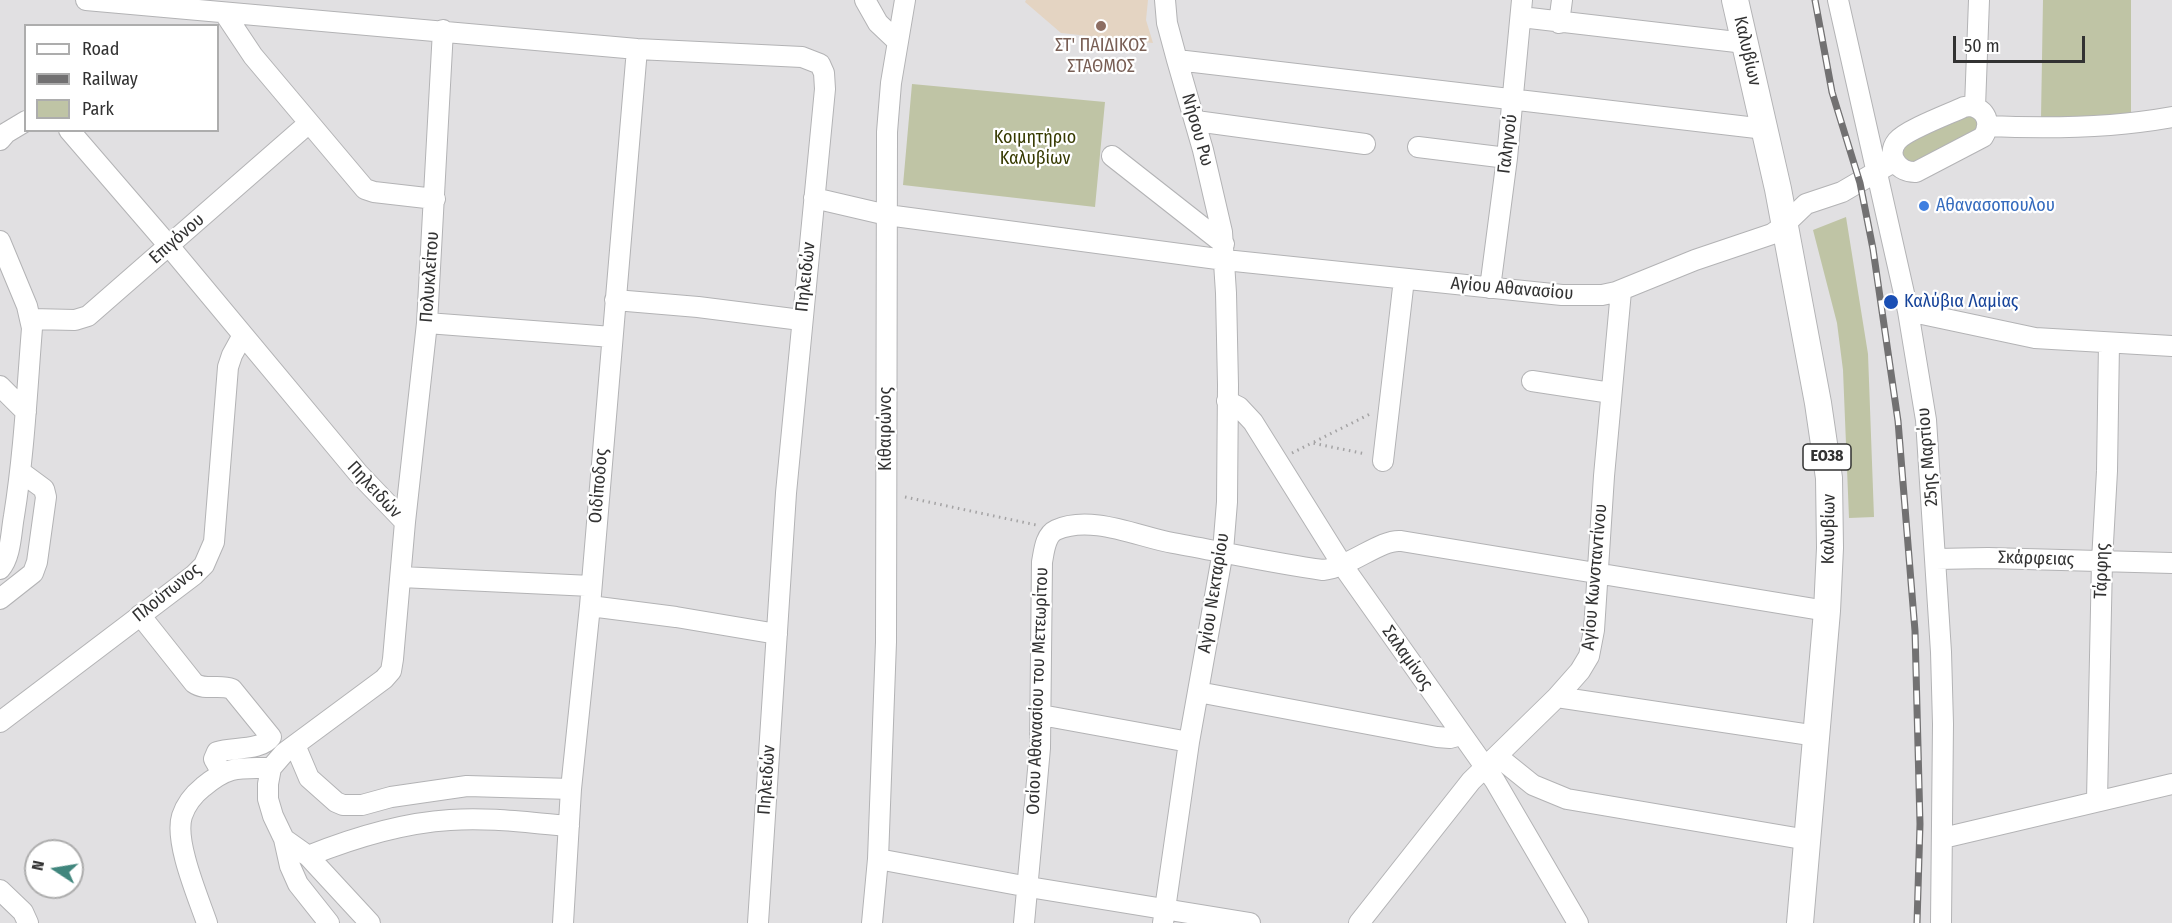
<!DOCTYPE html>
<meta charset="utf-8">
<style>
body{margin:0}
#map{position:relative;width:2172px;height:923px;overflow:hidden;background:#e1e0e2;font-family:"Fira Sans Condensed",sans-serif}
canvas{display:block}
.legend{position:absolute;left:24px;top:24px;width:195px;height:108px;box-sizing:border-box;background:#fff;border:2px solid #adadad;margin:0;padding:8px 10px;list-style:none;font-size:18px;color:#323232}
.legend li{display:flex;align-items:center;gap:12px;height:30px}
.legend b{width:30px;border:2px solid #adadad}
.north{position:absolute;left:24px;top:839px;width:60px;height:60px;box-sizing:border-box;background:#fff;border:2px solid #adadad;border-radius:50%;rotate:282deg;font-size:16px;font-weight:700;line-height:24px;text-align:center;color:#323232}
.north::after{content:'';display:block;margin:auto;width:21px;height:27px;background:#40867d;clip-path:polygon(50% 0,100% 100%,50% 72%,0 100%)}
.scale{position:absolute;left:1953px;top:36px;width:132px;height:27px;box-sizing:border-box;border:3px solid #323232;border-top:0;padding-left:8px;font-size:18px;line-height:21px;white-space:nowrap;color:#323232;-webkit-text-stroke:4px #fff;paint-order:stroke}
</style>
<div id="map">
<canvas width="2172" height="923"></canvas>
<ul class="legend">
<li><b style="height:8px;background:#fff"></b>Road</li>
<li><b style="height:8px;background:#727172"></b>Railway</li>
<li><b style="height:16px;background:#bfc4a5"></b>Park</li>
</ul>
<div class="north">N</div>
<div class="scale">50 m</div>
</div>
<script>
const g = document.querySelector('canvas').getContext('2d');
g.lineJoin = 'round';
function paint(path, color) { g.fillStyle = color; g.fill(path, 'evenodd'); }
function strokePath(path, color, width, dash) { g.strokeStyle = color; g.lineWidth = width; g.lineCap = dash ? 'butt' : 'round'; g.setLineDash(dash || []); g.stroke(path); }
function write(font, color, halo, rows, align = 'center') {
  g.font = font + ' "Fira Sans Condensed",sans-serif'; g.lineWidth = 4.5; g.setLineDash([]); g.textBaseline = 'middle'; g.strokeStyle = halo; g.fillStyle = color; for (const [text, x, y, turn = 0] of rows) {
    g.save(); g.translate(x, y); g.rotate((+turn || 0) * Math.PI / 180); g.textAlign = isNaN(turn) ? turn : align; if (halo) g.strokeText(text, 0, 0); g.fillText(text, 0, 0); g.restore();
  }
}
const education = new Path2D(`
 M 1026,0 L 1148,0 L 1146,20 L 1153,43 L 1061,33 L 1025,2 Z`);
const green = new Path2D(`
 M 2043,0 L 2131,0 L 2131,118 L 2041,118 Z
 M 912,84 L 1105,102 L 1095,207 L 903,185 Z
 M 1976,112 L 1982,131 L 1909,168 L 1898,146 L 1901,142 Z
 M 1846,217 L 1868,354 L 1874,517 L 1849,518 L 1843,370 L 1837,323 L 1813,230 Z`);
const path = new Path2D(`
 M 1314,442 L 1370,414
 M 1292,453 L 1312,443 L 1366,454
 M 905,497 L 1036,525`);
const minor = new Path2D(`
 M 86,0 L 637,49 L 802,57 L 820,64 L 824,73 L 825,89 L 786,493 L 758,923
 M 865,0 L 878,23 L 897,41
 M 1838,0 L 1908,311 L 1926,420 L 1941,652 L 1943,724 L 1941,923
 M 225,14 L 253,56 L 365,189 L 374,192 L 435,199
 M 1521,17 L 1745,43
 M 1559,23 L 1562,0
 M 1177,60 L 1765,129
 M 1970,106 C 1986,109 1992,123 1983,137 L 1916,172 C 1899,173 1885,156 1897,141 C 1906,130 1949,114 1964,107 Z
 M 1975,107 L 1979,0
 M 1196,121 L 1365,144
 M 1988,126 C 2050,129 2111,128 2172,117
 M 69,130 L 169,246 L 358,473 L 405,522 L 393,659 L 391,671 L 384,679 L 284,753 L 271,768 L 268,784 L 268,799 L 273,816 L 284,839 L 308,856 L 370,923
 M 0,140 L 6,133 L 26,121
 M 1418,147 L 1507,158
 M 1112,156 L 1224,244
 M 814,198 L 887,215 L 1225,260 L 1562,295 L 1602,295 L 1616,292 L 1695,260 L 1772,234 L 1782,227 L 1806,204 L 1842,192 L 1895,161
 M 0,241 L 27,306 L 32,328 C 27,391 24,454 14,516 C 11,532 11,557 0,569
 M 1490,288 L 1507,158 L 1522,0
 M 615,300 L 698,307 L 801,320
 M 1908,311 L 2035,338 L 2172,346
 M 31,319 L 75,320 L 88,316 L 309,123
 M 427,323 L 612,337
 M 1532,381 L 1611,393
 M 0,386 L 26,412
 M 1227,401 L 1239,407 L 1253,422 L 1343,566 L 1495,781 L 1578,923
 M 1383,461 L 1404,279
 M 405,522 L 427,323 L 443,30
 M 1936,559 L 1988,558 L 2172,563
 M 401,577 L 591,586
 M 0,599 L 33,573 L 37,562 L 46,497 L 44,489 L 21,472
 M 590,606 L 676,617 L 777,634
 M 140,615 L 194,683 C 205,691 219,684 232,689 L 271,737 C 261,751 234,747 217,752 L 214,759 L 222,773
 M 1198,692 L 1437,737 L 1450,738 L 1461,735
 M 1557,697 L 1817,736
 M 1041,715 L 1189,742
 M 0,722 L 194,575 L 204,565 L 214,542 L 228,367 L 232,355 L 243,335
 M 295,745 L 309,778 L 336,802 L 343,805 L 362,805 L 391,797 L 467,786 L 571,789
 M 1497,756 L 1533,785 L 1567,799 L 1808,840
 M 2097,800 L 2102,561 L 2107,471 L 2109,343
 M 1943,838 L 2172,784
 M 284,839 L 290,866 L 298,884 L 329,923
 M 308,856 C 353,838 401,823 450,820 C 490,817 530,823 569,826
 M 878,859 L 1029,887 L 1250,923
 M 0,890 L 23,912 L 28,923
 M 207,923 C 198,897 174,841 182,816 C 186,804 193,795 203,787 C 229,765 239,768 271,768
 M 563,923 L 571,789 L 590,606 L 637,49
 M 872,923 L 878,859 L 886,642 L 887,132 L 891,83 L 905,0
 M 1024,923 L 1040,748 L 1042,562 C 1044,552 1045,535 1056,530 C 1091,514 1139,537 1173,543 C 1223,552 1273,563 1323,570 C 1351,567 1380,539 1401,541 L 1827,611
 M 1163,923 L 1189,742 L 1223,551 L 1227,502 L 1228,385 L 1226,293 L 1222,232 L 1203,150 L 1177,60 L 1167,23 L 1165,0
 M 1359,923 L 1471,781 L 1557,697 L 1580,671 L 1589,656 L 1594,630 L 1604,476 L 1621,291`);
const major = new Path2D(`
 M 1735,0 L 1778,189 L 1818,403 L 1829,478 L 1830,548 L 1827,611 L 1800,923`);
const rail = new Path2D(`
 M 1815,0 L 1832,92 L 1860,183 L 1873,249 L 1898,421 L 1915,631 L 1920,824 L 1917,923`);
const markers = [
 [1101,26,6,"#8d6e63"],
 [1924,206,6,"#3f7fe0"],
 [1891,302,8,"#1a4fb4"]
];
const shields = [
 [1827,457,48]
];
const shieldNames = [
 ["ΕΟ38",1827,457]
];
const educationNames = [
 ["ΣΤ' ΠΑΙΔΙΚΟΣ",1101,46],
 ["ΣΤΑΘΜΟΣ",1101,67]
];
const streetNames = [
 ["Καλυβίων",1747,51,77],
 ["Νήσου Ρω",1197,130,74],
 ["Γαληνού",1508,144,-83],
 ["Επιγόνου",177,239,-41],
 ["Πολυκλείτου",430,277,-86],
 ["Πηλειδών",806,277,-84],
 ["Αγίου Αθανασίου",1512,289,5],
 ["Κιθαιρώνος",886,429,-90],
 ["25ης Μαρτίου",1928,457,-95],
 ["Οιδίποδος",599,486,-85],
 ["Πηλειδών",374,490,47],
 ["Καλυβίων",1829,529,-89],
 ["Σκάρφειας",2036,559,2],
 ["Τάρφης",2102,571,-88],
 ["Αγίου Κωνσταντίνου",1595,577,-85],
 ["Πλούτωνος",167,593,-39],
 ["Αγίου Νεκταρίου",1214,593,-81],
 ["Σαλαμίνος",1407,658,55],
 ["Οσίου Αθανασίου του Μετεωρίτου",1038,691,-88],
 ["Πηλειδών",767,780,-86]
];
const parkNames = [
 ["Κοιμητήριο",1035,138],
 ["Καλυβίων",1035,159]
];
const shopNames = [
 ["Αθανασοπουλου",1936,206]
];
const transitNames = [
 ["Καλύβια Λαμίας",1904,302]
];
paint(education, '#e4d4c2');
paint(green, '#bfc4a5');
strokePath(minor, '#b3b3b5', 22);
strokePath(major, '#b3b3b5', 28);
strokePath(path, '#a4a3a4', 3, [1.5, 4.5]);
strokePath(minor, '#fff', 20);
strokePath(major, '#fff', 26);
strokePath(rail, '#727172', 7);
strokePath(rail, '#fff', 4.5, [14]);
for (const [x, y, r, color] of markers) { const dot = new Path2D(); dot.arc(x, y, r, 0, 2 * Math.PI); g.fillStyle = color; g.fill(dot); strokePath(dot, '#fff', 2); }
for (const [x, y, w] of shields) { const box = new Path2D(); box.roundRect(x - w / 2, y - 13, w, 26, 4.5); g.fillStyle = '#fff'; g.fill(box); strokePath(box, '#323232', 1.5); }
write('bold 16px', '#323232', null, shieldNames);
write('18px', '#785e54', '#fff', educationNames);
write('18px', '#323232', '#fff', streetNames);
write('18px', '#363a00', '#fff', parkNames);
write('18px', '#366cbe', '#fff', shopNames, 'left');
write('18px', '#164399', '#fff', transitNames, 'left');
</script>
